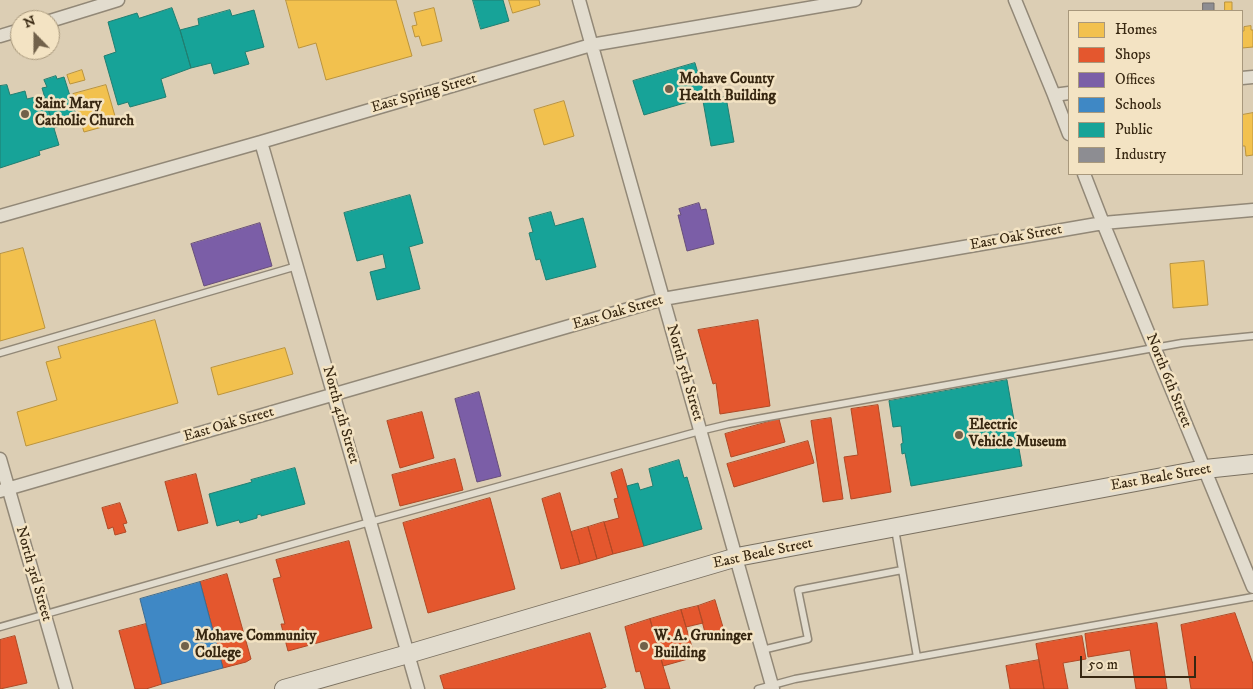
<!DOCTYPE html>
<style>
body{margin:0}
#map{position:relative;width:1253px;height:689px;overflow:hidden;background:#dcceb4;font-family:"IM FELL DW Pica",serif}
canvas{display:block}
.legend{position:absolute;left:1068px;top:10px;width:175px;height:165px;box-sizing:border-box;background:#f3e3c3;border:1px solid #a8987c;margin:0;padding:6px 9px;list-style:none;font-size:15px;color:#372711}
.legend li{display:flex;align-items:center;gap:10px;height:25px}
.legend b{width:25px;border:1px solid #a8987c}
.north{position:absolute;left:10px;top:10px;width:50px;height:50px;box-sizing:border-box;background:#f3e3c3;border:1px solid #a8987c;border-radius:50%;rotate:338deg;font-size:14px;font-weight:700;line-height:20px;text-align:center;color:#372711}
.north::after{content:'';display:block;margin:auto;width:18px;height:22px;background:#71614a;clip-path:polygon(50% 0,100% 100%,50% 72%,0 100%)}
.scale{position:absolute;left:1080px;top:656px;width:116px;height:22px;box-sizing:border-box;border:2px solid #372711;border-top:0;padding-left:6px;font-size:15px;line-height:18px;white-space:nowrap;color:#372711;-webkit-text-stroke:4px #f3e3c3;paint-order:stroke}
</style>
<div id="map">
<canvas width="1253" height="689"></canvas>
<ul class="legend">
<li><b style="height:14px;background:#f2c14e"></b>Homes</li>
<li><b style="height:14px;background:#e4572e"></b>Shops</li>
<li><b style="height:14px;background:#7b5ea7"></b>Offices</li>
<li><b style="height:14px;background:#3f88c5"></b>Schools</li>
<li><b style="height:14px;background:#17a398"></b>Public</li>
<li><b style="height:14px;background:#8d8d92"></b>Industry</li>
</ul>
<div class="north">N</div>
<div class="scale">50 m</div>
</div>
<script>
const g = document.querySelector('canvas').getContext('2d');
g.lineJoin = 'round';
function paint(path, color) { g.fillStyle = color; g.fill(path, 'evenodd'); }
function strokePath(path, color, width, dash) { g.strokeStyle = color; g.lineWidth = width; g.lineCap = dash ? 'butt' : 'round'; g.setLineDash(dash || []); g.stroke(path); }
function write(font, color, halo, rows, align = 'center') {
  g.font = font + ' "IM FELL DW Pica",serif'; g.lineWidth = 5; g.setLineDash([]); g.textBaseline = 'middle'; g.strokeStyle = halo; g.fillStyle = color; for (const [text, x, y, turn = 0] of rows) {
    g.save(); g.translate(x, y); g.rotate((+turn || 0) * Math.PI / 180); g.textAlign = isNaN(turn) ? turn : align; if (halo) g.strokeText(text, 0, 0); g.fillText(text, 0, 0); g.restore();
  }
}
const homes = new Path2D(`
 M 286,0 L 396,0 L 412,56 L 326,80 L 316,43 L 299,48 Z
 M 509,0 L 539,0 L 540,5 L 513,13 Z
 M 1225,2 L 1232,2 L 1232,11 L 1225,11 Z
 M 434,8 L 442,41 L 422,46 L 419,36 L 415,37 L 412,26 L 417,25 L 414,13 Z
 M 1251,26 L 1251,30 L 1253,30 L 1253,47 L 1242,48 L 1242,31 L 1244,31 L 1244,27 Z
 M 82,70 L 85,80 L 70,84 L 67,75 Z
 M 106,85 L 117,123 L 84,132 L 73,94 Z
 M 564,101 L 574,136 L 544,145 L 534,110 Z
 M 1253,113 L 1253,155 L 1246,156 L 1245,146 L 1242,146 L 1242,115 Z
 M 23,248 L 45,328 L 0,341 L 0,254 Z
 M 1204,261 L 1208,305 L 1173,308 L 1170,264 Z
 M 155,320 L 178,403 L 26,446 L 17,412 L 57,400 L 46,362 L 61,358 L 58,347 Z
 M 285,348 L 293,374 L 218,395 L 211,368 Z`);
const shops = new Path2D(`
 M 758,320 L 770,406 L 720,414 L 716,383 L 713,384 L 698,330 Z
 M 878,405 L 891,492 L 851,499 L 844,457 L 858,455 L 851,409 Z
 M 422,412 L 434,458 L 400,468 L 387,421 Z
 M 831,418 L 843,499 L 823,502 L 811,421 Z
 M 779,419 L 785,442 L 731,457 L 725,434 Z
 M 808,441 L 814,463 L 734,487 L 727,464 Z
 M 455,459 L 463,490 L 400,506 L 392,475 Z
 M 622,469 L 644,546 L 613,554 L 604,522 L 619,518 L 614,499 L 618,498 L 611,473 Z
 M 196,474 L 208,523 L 178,531 L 165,482 Z
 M 560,493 L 580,564 L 561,569 L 542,499 Z
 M 490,498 L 515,589 L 428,613 L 403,523 Z
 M 120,503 L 127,523 L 123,524 L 126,532 L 115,535 L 113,527 L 108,529 L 102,508 Z
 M 604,522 L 613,554 L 597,559 L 588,527 Z
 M 588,527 L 597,559 L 580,564 L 571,532 Z
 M 349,541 L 372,628 L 288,651 L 281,624 L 285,624 L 273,579 L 281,577 L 276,560 Z
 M 227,574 L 251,659 L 246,662 L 223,668 L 200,582 Z
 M 715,600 L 725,634 L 707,640 L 698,606 Z
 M 698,606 L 703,623 L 686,627 L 681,610 Z
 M 681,610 L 695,657 L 663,666 L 650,619 Z
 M 1235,613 L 1253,664 L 1253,689 L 1191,689 L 1181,625 Z
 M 650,619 L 663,666 L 670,689 L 645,689 L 640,671 L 636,672 L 625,627 Z
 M 1157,623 L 1167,689 L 1136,689 L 1130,650 L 1088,657 L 1085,634 Z
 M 146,624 L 162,684 L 146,689 L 135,689 L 119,631 Z
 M 590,633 L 606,687 L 600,689 L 444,689 L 440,676 Z
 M 15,636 L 27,683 L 0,689 L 0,640 Z
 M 1082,636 L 1086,659 L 1063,663 L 1068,689 L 1044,689 L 1036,644 Z
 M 1039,660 L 1044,689 L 1010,689 L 1006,666 Z`);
const offices = new Path2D(`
 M 699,203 L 701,210 L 706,209 L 714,244 L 687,251 L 678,215 L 681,215 L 679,209 Z
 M 260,223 L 272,266 L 204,286 L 191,244 Z
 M 479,392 L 501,476 L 477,482 L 455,399 Z`);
const schools = new Path2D(`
 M 200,582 L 223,668 L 162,684 L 140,599 Z`);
const public = new Path2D(`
 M 473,0 L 503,0 L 509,21 L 481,29 Z
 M 172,8 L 180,30 L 191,68 L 161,79 L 166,97 L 130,107 L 128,102 L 118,105 L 104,56 L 116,52 L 108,22 L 137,13 L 139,18 Z
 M 230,10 L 232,16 L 254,10 L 264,47 L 245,52 L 249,64 L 214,74 L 211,63 L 191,68 L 180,30 L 199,25 L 198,19 Z
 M 695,63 L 705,97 L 644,115 L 633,81 Z
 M 56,76 L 57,79 L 64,77 L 78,121 L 54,128 L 42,88 L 47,87 L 44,80 Z
 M 7,85 L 10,95 L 25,91 L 27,99 L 44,95 L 59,145 L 39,151 L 40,155 L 0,168 L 0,86 Z
 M 726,97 L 734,142 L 711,146 L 703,101 Z
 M 410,195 L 423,243 L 409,247 L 420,289 L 377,300 L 370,272 L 386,268 L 383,254 L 357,261 L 344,213 Z
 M 551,212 L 555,226 L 583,218 L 596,267 L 546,280 L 540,259 L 536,260 L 529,233 L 533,232 L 529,218 Z
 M 1007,380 L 1022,466 L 911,486 L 905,453 L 902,454 L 901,444 L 903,443 L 901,426 L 893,427 L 889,401 Z
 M 679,460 L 684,478 L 687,477 L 702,529 L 644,546 L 627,486 L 638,483 L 640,490 L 653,486 L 649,469 Z
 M 295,468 L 305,504 L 261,516 L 261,514 L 257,515 L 257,518 L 240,523 L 239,520 L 217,526 L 209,494 L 252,482 L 251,480 Z`);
const industry = new Path2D(`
 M 1203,3 L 1214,3 L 1214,11 L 1203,11 Z`);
const service = new Path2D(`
 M 0,353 L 297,266
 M 895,529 L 917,657
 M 0,627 L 370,522 L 700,431 L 729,424 L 1182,343 L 1253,336
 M 762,650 L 808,639 L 798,590 L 902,570
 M 758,689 L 795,679 L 1253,597`);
const minor = new Path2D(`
 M 579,0 L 773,689
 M 1015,0 L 1054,95 L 1069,134
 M 50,21 L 118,0
 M 0,36 L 20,30
 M 1242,78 L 1253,77
 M 1054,95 L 1069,93
 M 261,142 L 418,689
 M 1084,174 L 1103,223 L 1253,587
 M 0,216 L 261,142 L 591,45 L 855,0
 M 0,459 L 66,689
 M 0,491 L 663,299 L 1103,223 L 1253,210`);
const secondary = new Path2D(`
 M 284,689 L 408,654 L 737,557 L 1205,469 L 1253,464`);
const markers = [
 [669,89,5,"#71614a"],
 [25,114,5,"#71614a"],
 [959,435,5,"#71614a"],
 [185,646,5,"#71614a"],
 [644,646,5,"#71614a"]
];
const poiNames = [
 ["Mohave County",679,80],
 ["Health Building",679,97],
 ["Saint Mary",35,105],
 ["Catholic Church",35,122],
 ["Electric",969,426],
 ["Vehicle Museum",969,443],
 ["Mohave Community",195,637],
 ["College",195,654],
 ["W. A. Gruninger",654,637],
 ["Building",654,654]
];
const streetNames = [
 ["East Spring Street",424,94,-16],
 ["East Oak Street",1016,238,-10],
 ["East Oak Street",618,313,-16],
 ["North 5th Street",684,373,74],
 ["North 6th Street",1168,381,68],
 ["North 4th Street",340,415,74],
 ["East Oak Street",229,425,-16],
 ["East Beale Street",1161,478,-10],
 ["East Beale Street",763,554,-12],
 ["North 3rd Street",33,574,74]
];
paint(homes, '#f2c14e');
strokePath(homes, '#ba933c', 1);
paint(shops, '#e4572e');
strokePath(shops, '#b04925', 1);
paint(offices, '#7b5ea7');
strokePath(offices, '#674e7a', 1);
paint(schools, '#3f88c5');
strokePath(schools, '#3d6b8f', 1);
paint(public, '#17a398');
strokePath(public, '#217e70', 1);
paint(industry, '#8d8d92');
strokePath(industry, '#736e6b', 1);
strokePath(service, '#928877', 9);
strokePath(minor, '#928877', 15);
strokePath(secondary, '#7b7161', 20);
strokePath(service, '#e2dcce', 6);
strokePath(minor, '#e2dcce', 12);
strokePath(secondary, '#e2dcce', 18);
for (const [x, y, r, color] of markers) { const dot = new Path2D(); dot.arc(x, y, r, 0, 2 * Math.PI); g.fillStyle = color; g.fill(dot); strokePath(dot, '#f3e3c3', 2); }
write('bold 15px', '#372711', '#f3e3c3', poiNames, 'left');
write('15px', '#372711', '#f3e3c3', streetNames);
</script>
